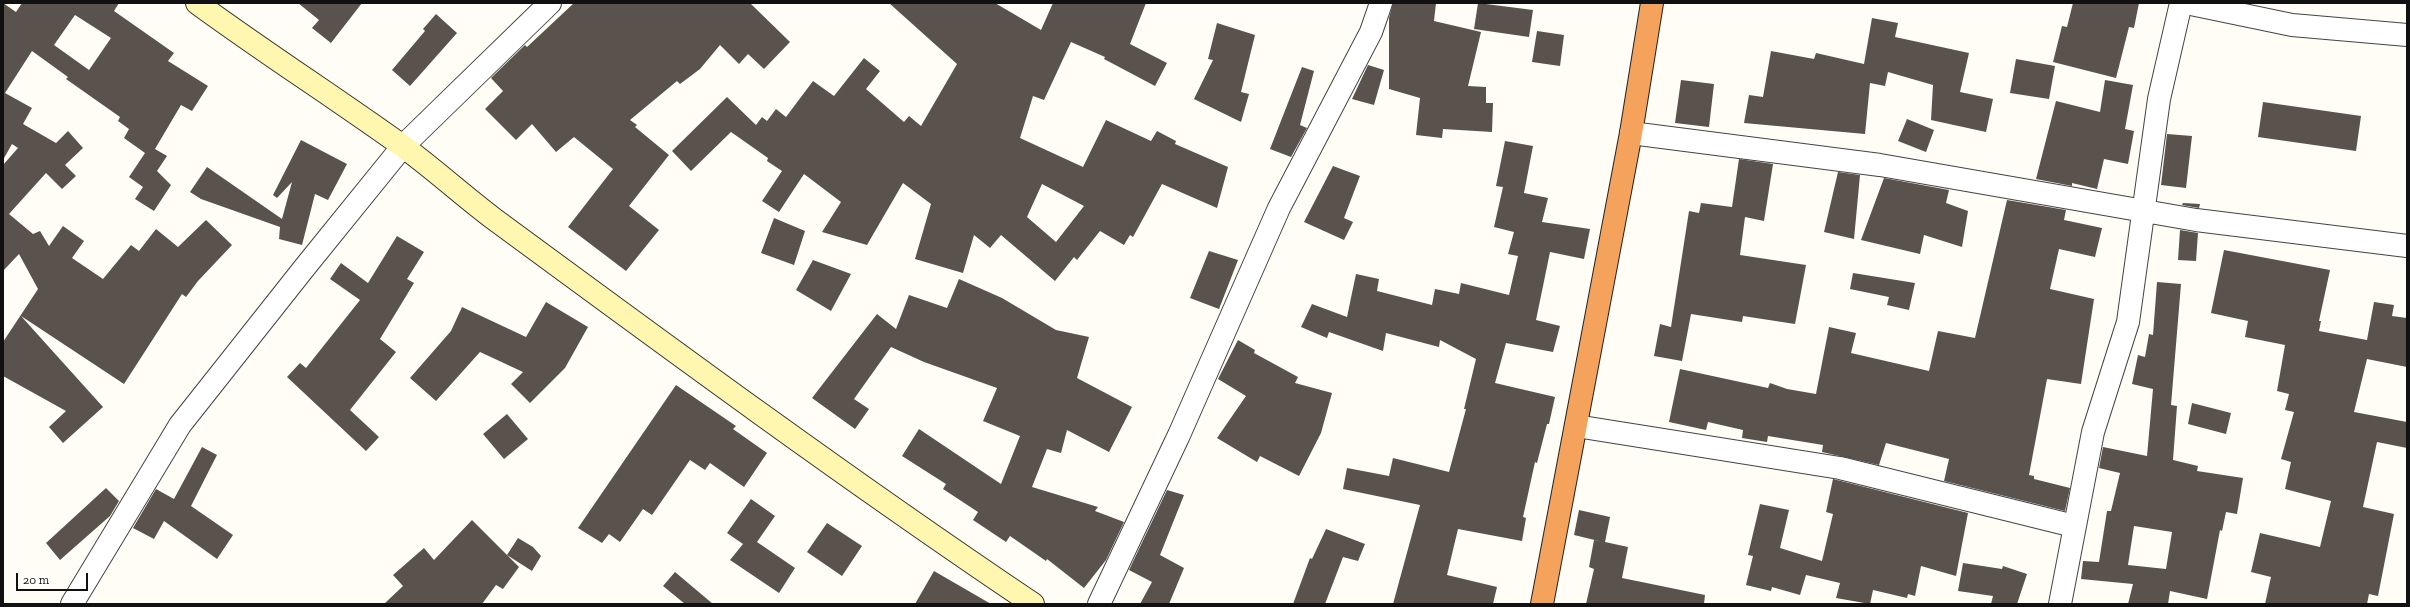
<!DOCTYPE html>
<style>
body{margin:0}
#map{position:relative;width:2410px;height:607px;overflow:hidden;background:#fffdf5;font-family:"Zilla Slab",serif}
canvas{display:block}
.frame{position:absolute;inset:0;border:4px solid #111;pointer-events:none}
.scale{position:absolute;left:16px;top:573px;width:72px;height:18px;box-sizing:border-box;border:2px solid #111;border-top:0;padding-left:5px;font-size:12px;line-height:14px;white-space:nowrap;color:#111;-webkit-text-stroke:3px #fff;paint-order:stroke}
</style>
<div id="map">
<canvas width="2410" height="607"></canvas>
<div class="frame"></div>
<div class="scale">20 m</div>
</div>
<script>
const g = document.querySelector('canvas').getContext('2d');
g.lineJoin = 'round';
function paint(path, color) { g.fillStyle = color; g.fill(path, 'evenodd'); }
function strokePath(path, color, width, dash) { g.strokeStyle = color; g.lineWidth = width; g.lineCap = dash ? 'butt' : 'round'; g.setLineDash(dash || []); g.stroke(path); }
const building = new Path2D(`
 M 3,3 L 16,12 L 22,3 L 119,3 L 114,11 L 174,53 L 168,61 L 208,86 L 192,111 L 181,105 L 155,149 L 167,156 L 157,171 L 171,185 L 154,211 L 135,199 L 143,187 L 129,177 L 145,153 L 124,138 L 129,129 L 118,121 L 120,117 L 66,79 L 68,77 L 32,51 L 5,93 L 32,108 L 23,124 L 56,143 L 68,131 L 83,148 L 65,165 L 76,176 L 62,189 L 46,173 L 9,214 L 33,234 L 40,231 L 49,246 L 63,226 L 84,241 L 72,258 L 103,279 L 131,245 L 139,251 L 156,229 L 178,247 L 206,220 L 232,245 L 198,281 L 186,297 L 182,294 L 124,384 L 21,316 L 103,407 L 63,443 L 49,427 L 66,411 L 3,376 L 3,342 L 38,289 L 19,254 L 3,271 L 3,165 L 18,148 L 12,144 L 3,160 ZM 75,15 L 111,38 L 89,70 L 54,45 Z
 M 298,3 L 362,3 L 331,43 L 312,28 L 319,20 Z
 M 574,3 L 750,3 L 790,42 L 764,69 L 748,54 L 739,64 L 720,45 L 700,69 L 680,84 L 677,81 L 630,120 L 637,125 L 635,127 L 669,155 L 629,206 L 659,230 L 626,271 L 568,227 L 613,169 L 574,137 L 556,152 L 532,124 L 516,140 L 485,109 L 503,91 L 491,78 L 525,45 L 527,47 Z
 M 889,3 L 995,3 L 1041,30 L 1053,3 L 1146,3 L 1130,44 L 1167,63 L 1155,86 L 1104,59 L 1105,57 L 1071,42 L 1044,100 L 1033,96 L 1020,138 L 1083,167 L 1106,120 L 1151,141 L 1157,131 L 1176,141 L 1175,144 L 1228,167 L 1217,208 L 1162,184 L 1133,237 L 1130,235 L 1124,245 L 1100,231 L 1077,260 L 1074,257 L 1055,281 L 1001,235 L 990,248 L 974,235 L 963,273 L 915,259 L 931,204 L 903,183 L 867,245 L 822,232 L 841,202 L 804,174 L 779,212 L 762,201 L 782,171 L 767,161 L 768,158 L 731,132 L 691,171 L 672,151 L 727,97 L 756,125 L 762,117 L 767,121 L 776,109 L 786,117 L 813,81 L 834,96 L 864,58 L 880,71 L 866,89 L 904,122 L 909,116 L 921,126 L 957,64 ZM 1042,184 L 1084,206 L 1056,242 L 1027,217 Z
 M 1393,3 L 1436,3 L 1434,21 L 1481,32 L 1468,86 L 1486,87 L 1486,103 L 1493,103 L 1492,132 L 1443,129 L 1442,138 L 1416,135 L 1420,98 L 1389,89 L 1389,18 Z
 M 1478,3 L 1533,10 L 1529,37 L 1474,29 Z
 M 2073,3 L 2139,3 L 2134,28 L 2129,27 L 2116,78 L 2053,62 L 2062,26 L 2067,27 Z
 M 436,14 L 457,33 L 410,86 L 392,70 L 425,31 L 423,29 Z
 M 1872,18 L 1898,23 L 1895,37 L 1969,53 L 1960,92 L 1993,99 L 1986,132 L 1931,120 L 1933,85 L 1888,72 L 1885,86 L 1870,83 L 1865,134 L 1744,123 L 1749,95 L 1763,97 L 1771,51 L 1814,59 L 1816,53 L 1864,64 Z
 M 1217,23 L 1255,35 L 1241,92 L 1249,94 L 1241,122 L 1194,99 L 1213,60 L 1208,59 Z
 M 1537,31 L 1564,35 L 1560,66 L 1532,62 Z
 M 2016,59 L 2055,66 L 2049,99 L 2010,93 Z
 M 1368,65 L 1384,70 L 1374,105 L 1352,99 Z
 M 1302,67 L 1314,71 L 1300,125 L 1307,128 L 1291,157 L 1270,149 Z
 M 1681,80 L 1714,84 L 1709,127 L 1675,123 Z
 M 2105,80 L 2133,85 L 2125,129 L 2134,131 L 2128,164 L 2104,159 L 2097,189 L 2072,183 L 2072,186 L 2036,179 L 2056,101 L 2100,112 Z
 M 2263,102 L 2361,116 L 2356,151 L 2258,137 Z
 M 1907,119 L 1934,130 L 1926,152 L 1898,141 Z
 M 2167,134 L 2192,136 L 2186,188 L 2161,185 Z
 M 301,140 L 347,164 L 328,200 L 315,194 L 302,245 L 279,239 L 280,227 L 201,199 L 190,192 L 207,167 L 282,219 L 292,182 L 277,198 L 273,195 Z
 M 1505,141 L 1533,146 L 1524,193 L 1548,198 L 1542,222 L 1590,229 L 1584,259 L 1550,252 L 1536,320 L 1560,326 L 1553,352 L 1506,343 L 1495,383 L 1555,397 L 1549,424 L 1547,424 L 1537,463 L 1535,462 L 1523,517 L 1526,518 L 1522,541 L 1458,529 L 1447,575 L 1497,587 L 1493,604 L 1393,604 L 1420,505 L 1343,489 L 1347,468 L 1389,476 L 1393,458 L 1449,472 L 1466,409 L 1464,409 L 1476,359 L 1440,340 L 1439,347 L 1386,333 L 1383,351 L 1329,332 L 1327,338 L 1301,327 L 1312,304 L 1347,317 L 1356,274 L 1379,279 L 1377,291 L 1432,305 L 1435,289 L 1459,294 L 1461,283 L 1509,295 L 1518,256 L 1508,254 L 1514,232 L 1494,227 L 1503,187 L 1496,186 Z
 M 1739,159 L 1773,164 L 1764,221 L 1745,217 L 1740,255 L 1806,265 L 1795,324 L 1743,316 L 1742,322 L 1691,314 L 1682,361 L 1654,356 L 1660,324 L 1671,327 L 1689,211 L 1699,213 L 1701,203 L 1732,207 Z
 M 1333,166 L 1360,176 L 1344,218 L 1353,222 L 1344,240 L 1304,222 Z
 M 1838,172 L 1860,175 L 1854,239 L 1824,232 Z
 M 1884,178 L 1949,190 L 1946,203 L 1968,211 L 1962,247 L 1924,235 L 1920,254 L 1861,240 Z
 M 2007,200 L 2066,210 L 2064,220 L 2102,228 L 2095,257 L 2059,249 L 2050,289 L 2094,299 L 2081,384 L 2047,379 L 2029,475 L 2034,476 L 2034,479 L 2070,488 L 2065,511 L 1944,481 L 1949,459 L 1886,443 L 1879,465 L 1822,452 L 1823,445 L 1768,436 L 1767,442 L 1742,438 L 1743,430 L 1708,422 L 1706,430 L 1669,422 L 1680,369 L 1768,388 L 1770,383 L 1787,389 L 1816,394 L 1829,327 L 1856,333 L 1851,353 L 1929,371 L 1938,331 L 1975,338 Z
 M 2183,203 L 2200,204 L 2199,208 L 2182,205 Z
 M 774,218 L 805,231 L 794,265 L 761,253 Z
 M 2180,230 L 2198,233 L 2196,261 L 2178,260 Z
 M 397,236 L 424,252 L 407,279 L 414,283 L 380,339 L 396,352 L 350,410 L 379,437 L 366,451 L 287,377 L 300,363 L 306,368 L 360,300 L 330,279 L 341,263 L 368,283 Z
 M 2224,250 L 2330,270 L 2319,321 L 2321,321 L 2319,331 L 2367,340 L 2374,302 L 2394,305 L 2392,316 L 2407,318 L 2407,367 L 2367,359 L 2354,412 L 2407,422 L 2407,448 L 2377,442 L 2363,507 L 2394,514 L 2378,596 L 2369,594 L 2367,604 L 2265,604 L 2271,577 L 2251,572 L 2260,533 L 2320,547 L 2331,501 L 2285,489 L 2291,462 L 2281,459 L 2294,412 L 2285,410 L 2289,394 L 2277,391 L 2285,345 L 2245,337 L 2248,321 L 2211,313 Z
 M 1209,251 L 1238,260 L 1219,309 L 1190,298 Z
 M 813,260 L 851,274 L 831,311 L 796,290 Z
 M 1853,273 L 1915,283 L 1909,310 L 1887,305 L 1889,297 L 1850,289 Z
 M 959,279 L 1002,298 L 1056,330 L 1089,337 L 1077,378 L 1132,407 L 1109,452 L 1067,430 L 1061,453 L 1047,449 L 1032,487 L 1098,507 L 1095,511 L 1124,522 L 1106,560 L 1084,588 L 1047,559 L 1046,561 L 1010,536 L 1006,542 L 973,520 L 978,512 L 943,489 L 946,484 L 902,456 L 919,429 L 1001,484 L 1020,436 L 983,421 L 997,388 L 924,362 L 891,347 L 854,399 L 869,409 L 855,429 L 812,398 L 877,314 L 896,329 L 909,295 L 947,308 Z
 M 2157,282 L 2181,284 L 2171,405 L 2177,406 L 2173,460 L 2198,466 L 2197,471 L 2243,478 L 2237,514 L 2226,512 L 2222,531 L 2220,530 L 2207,599 L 2170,591 L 2168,604 L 2128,604 L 2133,584 L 2081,579 L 2083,561 L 2099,562 L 2107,511 L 2111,511 L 2120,473 L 2099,468 L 2103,447 L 2147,456 L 2153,389 L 2132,384 L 2138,355 L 2145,357 L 2149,334 L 2153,335 ZM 2134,526 L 2172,532 L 2166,569 L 2128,565 Z
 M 546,302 L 588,327 L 565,368 L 530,403 L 511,384 L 523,372 L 480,352 L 436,401 L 410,378 L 451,331 L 462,307 L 526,337 Z
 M 1238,340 L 1255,350 L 1254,353 L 1298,377 L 1295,383 L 1332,393 L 1321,433 L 1299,476 L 1260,456 L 1257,462 L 1217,438 L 1246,396 L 1218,379 Z
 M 676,385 L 736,426 L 733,429 L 767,453 L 744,487 L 710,463 L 705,470 L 690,460 L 652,515 L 643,509 L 620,542 L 609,534 L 602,543 L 578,528 Z
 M 2192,403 L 2231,413 L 2226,434 L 2188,424 Z
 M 507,414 L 528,439 L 504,459 L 483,434 Z
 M 202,447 L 217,455 L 191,506 L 233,535 L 217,559 L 164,521 L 154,539 L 133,528 L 156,489 L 174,499 Z
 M 1833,479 L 1968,513 L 1956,576 L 1921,566 L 1915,596 L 1908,594 L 1907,598 L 1873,590 L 1870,604 L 1836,598 L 1840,583 L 1806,575 L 1800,595 L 1772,587 L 1771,591 L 1746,585 L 1753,556 L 1748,555 L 1760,504 L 1789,510 L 1780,548 L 1822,561 L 1833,514 L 1826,512 Z
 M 106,488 L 119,501 L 110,516 L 60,560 L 46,543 Z
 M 1167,490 L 1184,495 L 1160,555 L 1184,568 L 1169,604 L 1140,604 L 1152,582 L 1129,570 Z
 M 751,499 L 775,516 L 757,542 L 795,568 L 779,593 L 730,560 L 743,544 L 727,533 Z
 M 1579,510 L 1610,517 L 1605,542 L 1628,547 L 1622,578 L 1705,595 L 1704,604 L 1586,604 L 1594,569 L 1589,567 L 1594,540 L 1603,542 L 1574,535 Z
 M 472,520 L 519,567 L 503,589 L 496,585 L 482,604 L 384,604 L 403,586 L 393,575 L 424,548 L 434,560 Z
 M 827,523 L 862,546 L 842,576 L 807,552 Z
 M 1326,529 L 1365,544 L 1358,561 L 1343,557 L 1325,604 L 1293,604 L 1310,558 L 1312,559 Z
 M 518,538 L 533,547 L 541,556 L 532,571 L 507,555 Z
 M 1963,563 L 2002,569 L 2003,566 L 2027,574 L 2017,604 L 1991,604 L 1993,596 L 1958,591 Z
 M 934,571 L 991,604 L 915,604 Z
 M 675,572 L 713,604 L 685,604 L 663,586 Z`);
const street = new Path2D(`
 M 2186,3 L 2292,25 L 2407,35
 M 1631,133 L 1880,165 L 2196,220 L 2407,246
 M 1576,426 L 1840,468 L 2074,526
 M 72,604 L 180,425 L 305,267 L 403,146 L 550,3
 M 1099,604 L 1179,435 L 1279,208 L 1371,32 L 1381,3
 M 2060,604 L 2093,432 L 2128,322 L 2159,99 L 2181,3`);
const secondary = new Path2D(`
 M 197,3 C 264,52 334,97 401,145 C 433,168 462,195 494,219 C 672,350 850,481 1033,604`);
const highway = new Path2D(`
 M 1542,604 L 1631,133 L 1652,3`);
paint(building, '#5a524d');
strokePath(street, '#444', 24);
strokePath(secondary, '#333', 24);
strokePath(highway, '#222', 24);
strokePath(street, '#fff', 22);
strokePath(secondary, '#fff6b0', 22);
strokePath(highway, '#f5a25d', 22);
</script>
